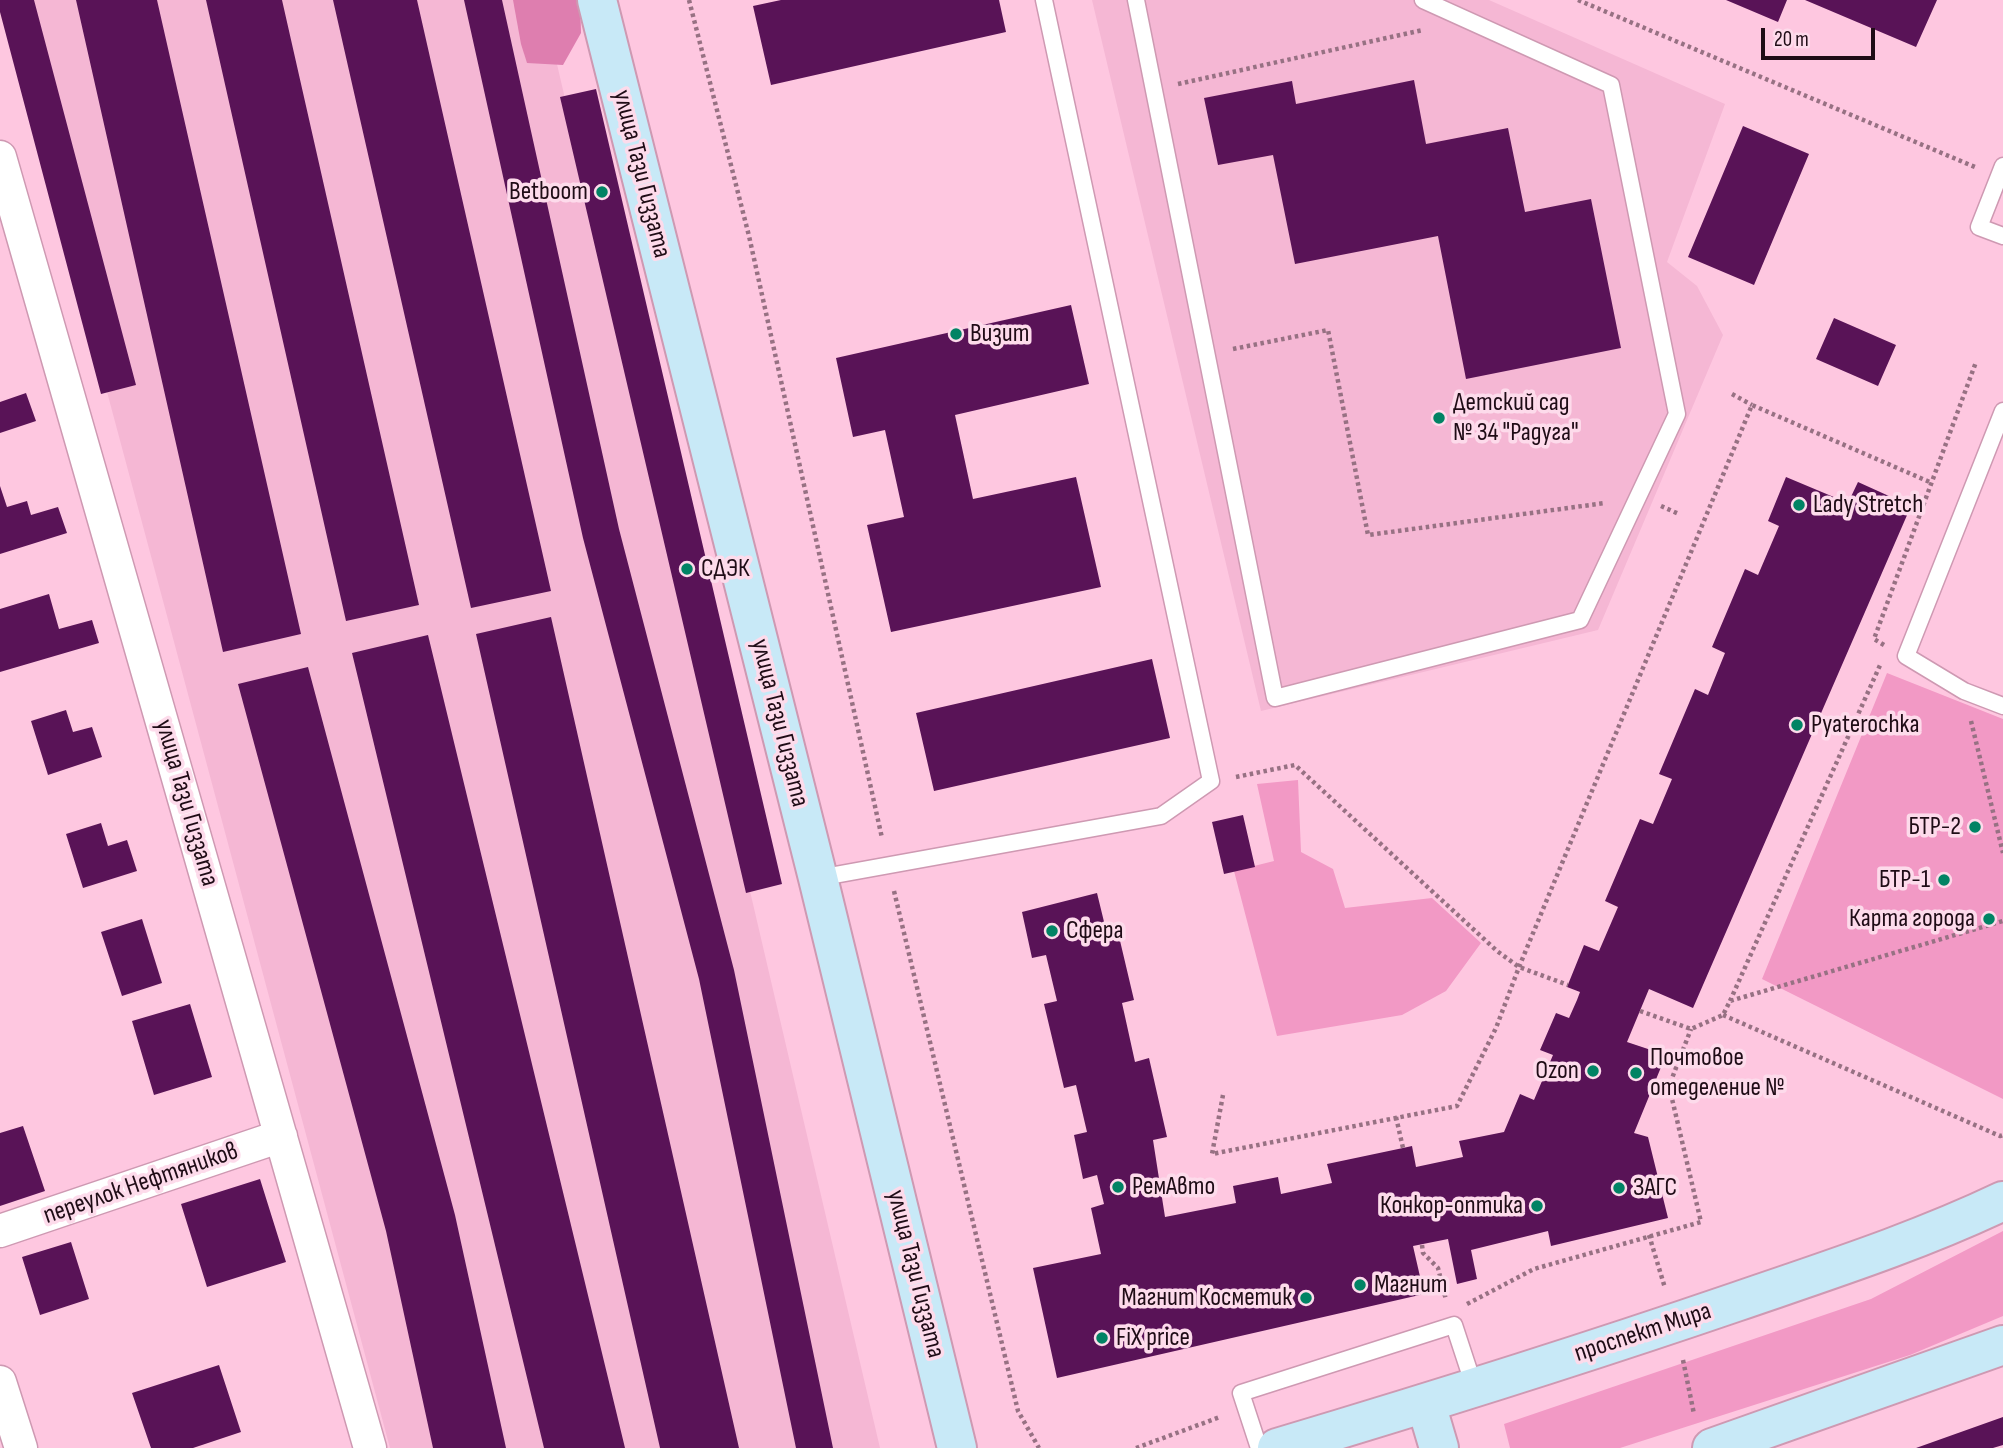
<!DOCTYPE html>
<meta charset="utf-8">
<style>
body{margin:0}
#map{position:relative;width:2003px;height:1448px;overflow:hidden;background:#fec7e0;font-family:"Sofia Sans Condensed",sans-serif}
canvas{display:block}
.scale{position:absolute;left:1761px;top:28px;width:114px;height:32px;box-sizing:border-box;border:4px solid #1f0c16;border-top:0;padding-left:9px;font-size:21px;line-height:24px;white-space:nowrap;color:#1f0c16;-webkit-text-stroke:5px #fddbeb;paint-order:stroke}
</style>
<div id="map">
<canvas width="2003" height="1448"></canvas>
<div class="scale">20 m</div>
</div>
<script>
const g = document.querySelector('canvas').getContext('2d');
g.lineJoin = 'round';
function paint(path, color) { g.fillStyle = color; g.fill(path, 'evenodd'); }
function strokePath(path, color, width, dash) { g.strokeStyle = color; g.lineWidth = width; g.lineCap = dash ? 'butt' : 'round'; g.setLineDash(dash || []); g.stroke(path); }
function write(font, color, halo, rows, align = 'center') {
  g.font = font + ' "Sofia Sans Condensed",sans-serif'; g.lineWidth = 7; g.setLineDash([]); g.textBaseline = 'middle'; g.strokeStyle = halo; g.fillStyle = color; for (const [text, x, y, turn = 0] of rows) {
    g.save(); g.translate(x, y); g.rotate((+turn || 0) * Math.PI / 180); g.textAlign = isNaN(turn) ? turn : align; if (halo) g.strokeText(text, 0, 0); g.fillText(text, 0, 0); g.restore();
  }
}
const built = new Path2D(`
 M 2,0 L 542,0 L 880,1448 L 390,1448 Z
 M 1092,0 L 1489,0 L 1725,104 L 1667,262 L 1697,286 L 1723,335 L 1598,630 L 1261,711 Z`);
const green = new Path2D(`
 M 1887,673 L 2003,719 L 2003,1099 L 1762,979 Z
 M 1298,780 L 1301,852 L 1333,869 L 1345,908 L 1432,898 L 1481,943 L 1446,991 L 1402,1015 L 1277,1036 L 1234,871 L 1274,861 L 1257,784 Z
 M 2003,1231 L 2003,1316 L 1910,1355 L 1620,1448 L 1510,1448 L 1504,1424 L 1871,1299 Z`);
const forest = new Path2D(`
 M 513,0 L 580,0 L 581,33 L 563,65 L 527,63 L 521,44 Z`);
const building = new Path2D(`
 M 0,0 L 34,0 L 136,385 L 101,394 L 0,12 Z
 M 76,0 L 157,0 L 301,634 L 223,652 Z
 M 206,0 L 282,0 L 419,605 L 346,621 Z
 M 333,0 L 417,0 L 551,591 L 471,608 Z
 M 464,0 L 502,0 L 619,529 L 734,970 L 833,1448 L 796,1448 L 699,979 L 583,538 Z
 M 781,0 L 999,0 L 1006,32 L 771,85 L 753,6 Z
 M 1726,0 L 1787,0 L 1778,22 Z
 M 1805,0 L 1937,0 L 1916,47 Z
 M 1414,80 L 1426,144 L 1508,128 L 1525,212 L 1591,199 L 1621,348 L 1466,379 L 1438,236 L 1295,264 L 1273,155 L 1218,165 L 1204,98 L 1292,81 L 1296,104 Z
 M 596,89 L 782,884 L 746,893 L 560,97 Z
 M 1743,126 L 1809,154 L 1754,285 L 1688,257 Z
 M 1071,305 L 1089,384 L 955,415 L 973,499 L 1076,477 L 1101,587 L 891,632 L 867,525 L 904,517 L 885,430 L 853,437 L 836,358 Z
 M 1834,318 L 1896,345 L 1878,386 L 1816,359 Z
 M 26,393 L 36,421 L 0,433 L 0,402 Z
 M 1786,477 L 1848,503 L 1858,482 L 1911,506 L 1693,1008 L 1649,989 L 1627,1042 L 1666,1055 L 1634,1133 L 1648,1137 L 1668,1218 L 1551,1246 L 1548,1231 L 1471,1250 L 1477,1279 L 1457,1284 L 1448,1239 L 1413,1246 L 1424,1294 L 1057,1378 L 1033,1268 L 1101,1254 L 1091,1208 L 1104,1204 L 1097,1175 L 1083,1179 L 1074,1135 L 1087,1132 L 1076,1085 L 1064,1088 L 1044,1004 L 1057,1001 L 1046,955 L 1032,958 L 1022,912 L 1097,893 L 1106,930 L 1117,928 L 1134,1000 L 1122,1003 L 1135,1062 L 1149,1058 L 1167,1137 L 1153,1140 L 1165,1217 L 1236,1203 L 1233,1186 L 1278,1177 L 1281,1194 L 1332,1183 L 1327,1164 L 1403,1148 L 1412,1146 L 1416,1167 L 1463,1157 L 1459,1141 L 1504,1132 L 1520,1094 L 1534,1100 L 1553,1055 L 1540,1050 L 1556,1013 L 1569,1018 L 1577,1000 L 1580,992 L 1567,987 L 1584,945 L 1599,951 L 1618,907 L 1605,901 L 1640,819 L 1653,824 L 1672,779 L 1659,774 L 1695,689 L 1708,695 L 1725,653 L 1712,647 L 1745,569 L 1758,575 L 1779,526 L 1768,521 Z
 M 0,486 L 7,507 L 27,501 L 31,515 L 58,507 L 67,533 L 0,554 Z
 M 49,594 L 59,629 L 92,620 L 99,643 L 0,672 L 0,609 Z
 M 551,617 L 739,1448 L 660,1448 L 476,634 Z
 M 428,635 L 625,1448 L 544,1448 L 352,653 Z
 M 1152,659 L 1170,738 L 934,791 L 916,713 Z
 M 308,667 L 455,1215 L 506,1448 L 433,1448 L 386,1231 L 238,684 Z
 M 66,710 L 73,732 L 92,727 L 102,757 L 48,775 L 31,721 Z
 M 1243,815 L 1255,867 L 1224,874 L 1212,822 Z
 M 101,823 L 108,846 L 127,840 L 137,871 L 83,888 L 66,834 Z
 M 142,919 L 162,983 L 122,996 L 101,932 Z
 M 190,1004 L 212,1077 L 154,1095 L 132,1021 Z
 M 23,1126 L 45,1191 L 0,1206 L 0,1133 Z
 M 260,1179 L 286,1262 L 207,1287 L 181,1204 Z
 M 71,1242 L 89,1299 L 40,1315 L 22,1257 Z
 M 219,1365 L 241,1432 L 193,1448 L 151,1448 L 132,1393 Z
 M 2003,1417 L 2003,1445 L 1993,1448 L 1916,1448 Z`);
const path = new Path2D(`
 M 689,0 L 749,236 L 882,838
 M 1578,0 L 1975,167
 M 1178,84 L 1423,30
 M 1233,349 L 1328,330 L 1368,535 L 1605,503
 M 1732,394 L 1752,405
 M 1661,506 L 1679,514
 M 1884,645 L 1874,639 L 1976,362
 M 1971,721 L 2003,853
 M 1236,777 L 1295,765 L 1497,951 L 1519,967 L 1568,985
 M 894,891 L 1018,1411 L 1039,1448
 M 1730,1001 L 1881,663
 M 1640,1011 L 1691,1029 L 1723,1015 L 1730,1001 L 2003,921
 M 1723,1015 L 2000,1136 L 2003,1135
 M 1223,1095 L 1212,1154 L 1457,1106 L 1496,1028 L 1519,967 L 1752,405 L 1932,483
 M 1396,1117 L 1403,1148
 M 1649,1235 L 1665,1288
 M 1422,1245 L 1423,1253 L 1438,1268 L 1446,1300
 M 1467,1304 L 1534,1269 L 1701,1222 L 1669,1086 L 1691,1029
 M 1683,1360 L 1694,1414
 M 1136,1448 L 1220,1417`);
const lane = new Path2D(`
 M 1136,0 L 1275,698 L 1580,620 L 1677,414 L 1611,85 L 1423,0
 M 2003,166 L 1979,227 L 2003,236
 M 2003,411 L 1906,656 L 1964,691 L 2003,706
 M 818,878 L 1161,816 L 1211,781 L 1044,0
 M 1259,1448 L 1241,1393 L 1454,1325 L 1475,1389`);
const street = new Path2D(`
 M 0,157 L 370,1448
 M 0,1231 L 281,1136
 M 0,1382 L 21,1448`);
const secondary = new Path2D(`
 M 597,0 L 818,878 L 957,1448
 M 1426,1404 L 1439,1448
 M 1277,1448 C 1431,1402 1584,1354 1736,1302 C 1826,1271 1917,1242 2003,1201
 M 1712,1448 L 2003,1345`);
const markers = [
 [602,192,7,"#018364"],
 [956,334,7,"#018364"],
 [1439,418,7,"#018364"],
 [1799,505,7,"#018364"],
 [687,569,7,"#018364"],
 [1797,725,7,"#018364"],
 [1975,827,7,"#018364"],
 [1944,880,7,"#018364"],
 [1989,919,7,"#018364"],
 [1052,931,7,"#018364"],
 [1593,1071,7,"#018364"],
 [1636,1073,7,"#018364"],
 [1118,1187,7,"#018364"],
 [1619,1188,7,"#018364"],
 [1537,1206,7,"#018364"],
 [1360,1285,7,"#018364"],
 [1306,1298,7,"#018364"],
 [1102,1338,7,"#018364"]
];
const streetNames = [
 ["улица Тази Гиззата",641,174,76],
 ["улица Тази Гиззата",779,723,76],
 ["улица Тази Гиззата",186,803,74],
 ["переулок Нефтяников",141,1184,-19],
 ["улица Тази Гиззата",915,1274,76],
 ["проспект Мира",1643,1333,-18]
];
const poiNames = [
 ["Betboom",588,192,"right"],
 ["Визит",970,334],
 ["Детский сад",1453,403],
 ["№ 34 \"Радуга\"",1453,433],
 ["Lady Stretch",1813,505],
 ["СДЭК",701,569],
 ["Pyaterochka",1811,725],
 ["БТР-2",1961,827,"right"],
 ["БТР-1",1930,880,"right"],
 ["Карта города",1975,919,"right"],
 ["Сфера",1066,931],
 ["Почтовое",1650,1058],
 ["отеделение №",1650,1088],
 ["Ozon",1579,1071,"right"],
 ["РемАвто",1132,1187],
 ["ЗАГС",1633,1188],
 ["Конкор-оптика",1523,1206,"right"],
 ["Магнит",1374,1285],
 ["Магнит Косметик",1292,1298,"right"],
 ["FiX price",1116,1338]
];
paint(built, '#f5b7d4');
paint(green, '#f299c5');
paint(forest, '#de7eaf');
paint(building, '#591357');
strokePath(lane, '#ce99b2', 19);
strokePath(street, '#ce99b2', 35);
strokePath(secondary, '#ce99b2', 42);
strokePath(path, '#977183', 4.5, [3.5, 3.5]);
strokePath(lane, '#fff', 16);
strokePath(street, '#fff', 32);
strokePath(secondary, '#c8e9f7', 38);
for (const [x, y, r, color] of markers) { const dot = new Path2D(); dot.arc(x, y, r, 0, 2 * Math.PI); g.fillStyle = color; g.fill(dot); strokePath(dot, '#fddbeb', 2.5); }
write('26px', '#1f0c16', '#fddbeb', streetNames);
write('26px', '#1f0c16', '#fddbeb', poiNames, 'left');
</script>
